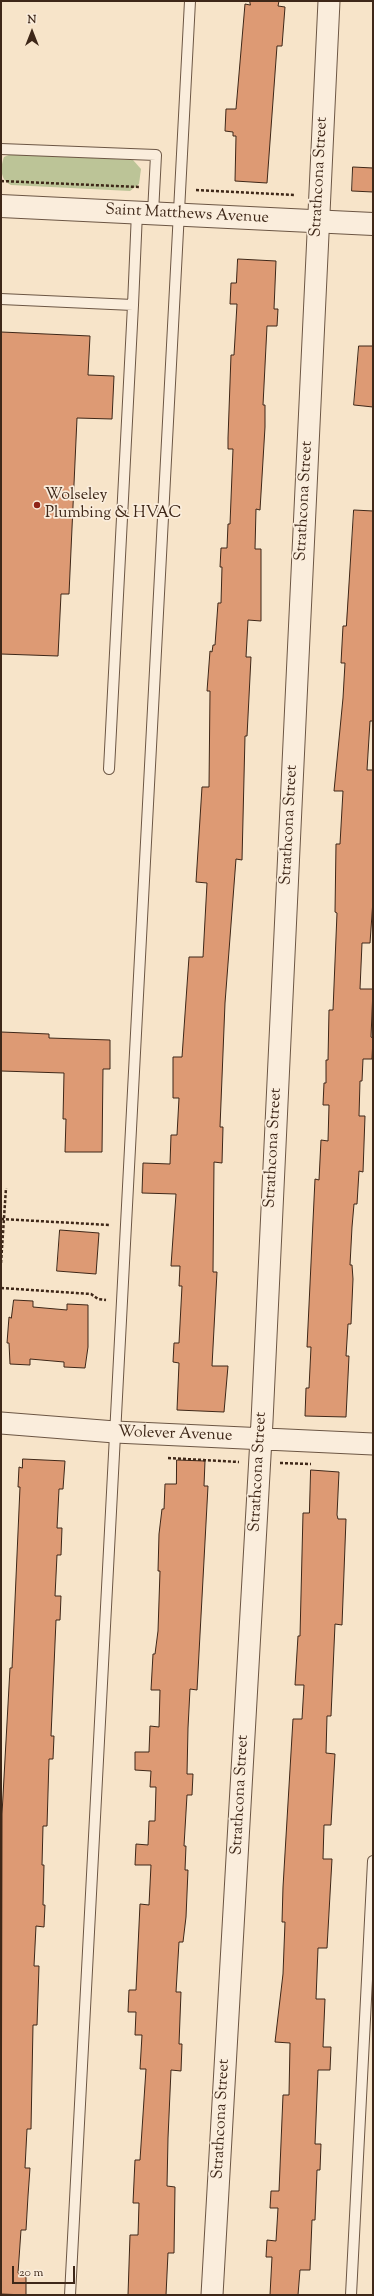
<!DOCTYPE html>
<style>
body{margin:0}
#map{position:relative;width:374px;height:2296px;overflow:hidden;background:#f7e4c9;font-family:"Sorts Mill Goudy",serif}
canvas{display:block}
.frame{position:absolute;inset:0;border:2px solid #3e2718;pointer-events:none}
.north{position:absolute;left:12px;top:12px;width:40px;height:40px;-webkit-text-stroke:3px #faeddc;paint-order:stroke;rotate:0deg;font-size:11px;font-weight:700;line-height:16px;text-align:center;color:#3e2718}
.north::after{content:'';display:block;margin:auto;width:14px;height:18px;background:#3e2718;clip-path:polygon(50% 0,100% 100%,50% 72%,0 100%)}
.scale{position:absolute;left:12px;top:2266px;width:63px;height:18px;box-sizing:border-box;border:2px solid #3e2718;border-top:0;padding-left:5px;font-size:12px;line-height:14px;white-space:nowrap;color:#3e2718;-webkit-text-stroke:3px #faeddc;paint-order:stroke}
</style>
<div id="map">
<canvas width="374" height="2296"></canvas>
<div class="frame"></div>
<div class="north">N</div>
<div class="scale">20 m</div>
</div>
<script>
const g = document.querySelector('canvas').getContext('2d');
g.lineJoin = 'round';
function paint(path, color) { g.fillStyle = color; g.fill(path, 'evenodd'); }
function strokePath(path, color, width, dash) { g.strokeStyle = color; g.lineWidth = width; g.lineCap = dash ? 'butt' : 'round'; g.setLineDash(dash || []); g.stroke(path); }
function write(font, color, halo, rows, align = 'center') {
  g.font = font + ' "Sorts Mill Goudy",serif'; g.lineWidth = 3.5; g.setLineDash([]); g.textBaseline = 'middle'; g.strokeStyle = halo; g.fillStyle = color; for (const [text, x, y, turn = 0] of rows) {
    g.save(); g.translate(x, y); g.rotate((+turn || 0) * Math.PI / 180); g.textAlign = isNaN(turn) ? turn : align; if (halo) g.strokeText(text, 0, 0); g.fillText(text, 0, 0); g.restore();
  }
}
const green = new Path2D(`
 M 11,154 L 133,160 L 141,169 L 139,184 L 130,191 L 11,185 C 0,180 0,168 4,157 Z`);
const building = new Path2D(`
 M 250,1 L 279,1 L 278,6 L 285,7 L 282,46 L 277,46 L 267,183 L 235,181 L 236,136 L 233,136 L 233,132 L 225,131 L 226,109 L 236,109 L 245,4 L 250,5 Z
 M 353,167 L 373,168 L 373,192 L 352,191 Z
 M 238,259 L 276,261 L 274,309 L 278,309 L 277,326 L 267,326 L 263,405 L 265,405 L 265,427 L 260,510 L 256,509 L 255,549 L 261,549 L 261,621 L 248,620 L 246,657 L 251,657 L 247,736 L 245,736 L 242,860 L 236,859 L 225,1003 L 220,1127 L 223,1127 L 222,1163 L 214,1162 L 213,1272 L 217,1272 L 212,1366 L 228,1366 L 224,1412 L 177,1410 L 179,1363 L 173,1362 L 174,1343 L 179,1343 L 182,1286 L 179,1286 L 180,1266 L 171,1266 L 176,1194 L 142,1193 L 143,1163 L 170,1164 L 171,1135 L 177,1135 L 179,1098 L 173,1098 L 173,1057 L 182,1057 L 189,957 L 203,957 L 207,883 L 196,882 L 202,787 L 209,787 L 210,691 L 207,691 L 210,651 L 212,652 L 213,645 L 215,645 L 218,603 L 221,603 L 222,567 L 220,567 L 221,548 L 227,548 L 228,524 L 230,524 L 233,449 L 228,449 L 228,438 L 231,355 L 234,355 L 237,304 L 230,304 L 231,283 L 236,283 Z
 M 1,332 L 90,336 L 88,375 L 114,376 L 112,419 L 77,418 L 69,594 L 61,594 L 58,656 L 1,654 Z
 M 359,346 L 373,346 L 373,407 L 354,405 Z
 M 354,510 L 373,511 L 373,721 L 370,721 L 367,770 L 373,770 L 373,900 L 370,943 L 362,943 L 360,989 L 373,989 L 371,1037 L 373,1038 L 372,1059 L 363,1059 L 362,1081 L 360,1081 L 359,1116 L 365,1116 L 363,1172 L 359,1171 L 357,1204 L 354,1204 L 352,1227 L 350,1265 L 352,1265 L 353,1279 L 351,1324 L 348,1324 L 346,1356 L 349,1356 L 346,1417 L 305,1416 L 306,1388 L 309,1388 L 311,1347 L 307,1347 L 315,1179 L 319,1180 L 321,1140 L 328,1141 L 329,1105 L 323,1105 L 324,1083 L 326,1083 L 326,1060 L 328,1060 L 329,1010 L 333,1010 L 337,913 L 335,912 L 336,844 L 340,844 L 343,791 L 334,791 L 343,698 L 345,663 L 341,663 L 343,626 L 346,626 Z
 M 1,1032 L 49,1034 L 49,1038 L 110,1040 L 110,1069 L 103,1069 L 102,1152 L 65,1152 L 66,1119 L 63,1119 L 64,1073 L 1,1071 Z
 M 60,1230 L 99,1233 L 96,1274 L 57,1271 Z
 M 14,1300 L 33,1301 L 33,1307 L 67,1310 L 67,1304 L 88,1305 L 88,1347 L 85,1368 L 64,1367 L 64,1362 L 30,1359 L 30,1365 L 10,1364 L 9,1343 L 7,1343 L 9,1317 L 11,1318 Z
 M 23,1459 L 65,1461 L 63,1489 L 59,1489 L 57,1528 L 62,1528 L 61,1555 L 57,1555 L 55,1596 L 61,1596 L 60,1620 L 56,1620 L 51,1736 L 54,1736 L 53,1759 L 49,1759 L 47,1826 L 43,1826 L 42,1865 L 44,1865 L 43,1905 L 45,1905 L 44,1927 L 36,1926 L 34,1966 L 39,1966 L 37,2025 L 33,2025 L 31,2129 L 27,2129 L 25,2168 L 30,2168 L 28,2196 L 26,2230 L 21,2230 L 18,2273 L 26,2273 L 26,2295 L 1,2294 L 2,1814 L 10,1668 L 12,1668 L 20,1487 L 18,1487 L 19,1467 L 22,1468 Z
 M 177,1460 L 205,1461 L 204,1486 L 208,1486 L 197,1690 L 190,1689 L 188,1728 L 187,1774 L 193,1774 L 192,1795 L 187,1795 L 184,1846 L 186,1846 L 185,1870 L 188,1870 L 186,1917 L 183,1942 L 179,1942 L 176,1992 L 181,1992 L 179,2044 L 182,2044 L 181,2071 L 171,2070 L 168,2138 L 167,2186 L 175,2187 L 174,2253 L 168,2253 L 166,2295 L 128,2295 L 130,2235 L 138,2235 L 139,2203 L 133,2203 L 135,2160 L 140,2160 L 146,2069 L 140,2069 L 142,2035 L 135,2035 L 136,2012 L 128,2012 L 129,1990 L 136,1990 L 140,1904 L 149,1905 L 151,1865 L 135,1865 L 136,1844 L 148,1845 L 149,1821 L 155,1821 L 156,1787 L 150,1787 L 151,1771 L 135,1770 L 135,1752 L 149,1752 L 150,1726 L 159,1727 L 160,1690 L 151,1690 L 153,1654 L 155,1654 L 158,1631 L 160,1571 L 158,1571 L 159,1534 L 162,1509 L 164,1509 L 165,1484 L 176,1484 Z
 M 311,1470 L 339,1472 L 337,1515 L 338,1519 L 346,1519 L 342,1625 L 335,1624 L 331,1716 L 327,1716 L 326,1753 L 335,1754 L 331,1825 L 324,1825 L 323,1859 L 332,1859 L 327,1948 L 318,1948 L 316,1999 L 325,1999 L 323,2047 L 331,2047 L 330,2070 L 318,2070 L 315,2144 L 321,2144 L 320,2170 L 317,2170 L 315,2220 L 312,2220 L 310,2270 L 300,2270 L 298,2295 L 270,2295 L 272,2257 L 266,2257 L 267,2240 L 276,2241 L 278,2208 L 270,2208 L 271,2191 L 279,2191 L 283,2095 L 289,2095 L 290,2043 L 275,2042 L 283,1974 L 285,1922 L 282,1922 L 283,1887 L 293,1719 L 302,1719 L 304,1685 L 295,1685 L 298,1636 L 300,1636 L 303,1513 L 309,1513 Z`);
const path = new Path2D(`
 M 1,181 L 139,187
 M 196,190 L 294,195
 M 1,1219 L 110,1225
 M 1,1263 L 6,1188
 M 1,1288 L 91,1294 L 98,1299 L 106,1300
 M 168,1458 L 239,1462
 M 280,1463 L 311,1464`);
const service = new Path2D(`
 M 1,149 L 156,155 L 153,213
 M 1,299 L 133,305 L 137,212
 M 109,769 L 133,305
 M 70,2295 L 190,1
 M 351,2295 L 373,1861`);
const minor = new Path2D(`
 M 1,1423 L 115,1432 L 373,1444
 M 212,2295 L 262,1421 L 329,1`);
const tertiary = new Path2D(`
 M 1,206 L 373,224`);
const markers = [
 [37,505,4,"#8f2418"]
];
const streetNames = [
 ["Strathcona Street",320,177,-87],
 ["Saint Matthews Avenue",187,215,3],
 ["Strathcona Street",305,501,-87],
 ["Strathcona Street",290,825,-87],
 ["Strathcona Street",274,1148,-87],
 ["Wolever Avenue",175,1435,2],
 ["Strathcona Street",259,1472,-87],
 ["Strathcona Street",241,1795,-87],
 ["Strathcona Street",222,2119,-87]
];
const poiNames = [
 ["Wolseley",45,496],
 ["Plumbing & HVAC",45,514]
];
paint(green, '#bcc497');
paint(building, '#dd9a74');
strokePath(building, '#3e2718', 1);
strokePath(service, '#6c5644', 12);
strokePath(minor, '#6c5644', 23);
strokePath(tertiary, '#6c5644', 24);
strokePath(path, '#3e2718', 2.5, [3, 2]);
strokePath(service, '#faeddc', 10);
strokePath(minor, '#faeddc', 21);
strokePath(tertiary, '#faeddc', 22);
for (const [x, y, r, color] of markers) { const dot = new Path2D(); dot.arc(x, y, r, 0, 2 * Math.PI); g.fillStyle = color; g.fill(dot); strokePath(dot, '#faeddc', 1.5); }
write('16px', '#3e2718', '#faeddc', streetNames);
write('16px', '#3e2718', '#faeddc', poiNames, 'left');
</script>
